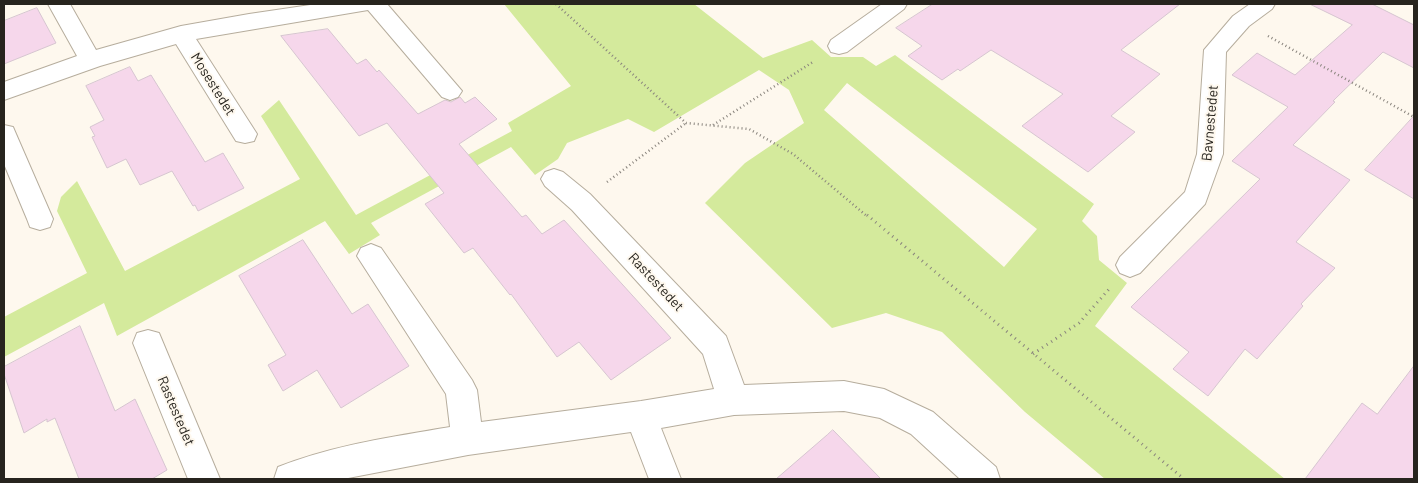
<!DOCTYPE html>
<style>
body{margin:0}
#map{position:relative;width:1418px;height:483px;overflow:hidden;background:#fef8ee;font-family:Barlow,sans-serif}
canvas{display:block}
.frame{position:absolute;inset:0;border:5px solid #27241e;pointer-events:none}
</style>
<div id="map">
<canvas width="1418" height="483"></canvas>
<div class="frame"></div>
</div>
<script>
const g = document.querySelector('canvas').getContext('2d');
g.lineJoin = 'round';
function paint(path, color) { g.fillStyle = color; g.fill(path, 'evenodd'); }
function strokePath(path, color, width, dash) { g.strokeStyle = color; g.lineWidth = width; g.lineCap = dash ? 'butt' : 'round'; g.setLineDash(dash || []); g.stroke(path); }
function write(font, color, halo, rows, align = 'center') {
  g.font = font + ' Barlow,sans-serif'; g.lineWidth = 4; g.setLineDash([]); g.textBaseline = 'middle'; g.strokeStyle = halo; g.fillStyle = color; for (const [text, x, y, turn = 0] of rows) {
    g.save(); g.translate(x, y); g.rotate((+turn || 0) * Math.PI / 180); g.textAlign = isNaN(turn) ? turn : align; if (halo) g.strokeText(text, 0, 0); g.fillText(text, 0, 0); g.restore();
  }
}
const green = new Path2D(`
 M 504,4 L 694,4 L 763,58 L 812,40 L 831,57 L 863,57 L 876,66 L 895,55 L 1094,204 L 1082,221 L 1097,236 L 1099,260 L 1127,283 L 1095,326 L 1285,479 L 1105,479 L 1025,412 L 942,332 L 886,313 L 832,328 L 705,203 L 745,163 L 804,123 L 789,90 L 759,70 L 654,132 L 628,119 L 567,143 L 558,159 L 535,175 L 511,147 L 371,223 L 380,235 L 349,254 L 325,221 L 117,336 L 104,303 L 4,357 L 4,317 L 87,273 L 57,211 L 61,197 L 77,181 L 125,271 L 300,179 L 261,116 L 279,100 L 356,215 L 512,131 L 508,123 L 571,86 ZM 847,83 L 1037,229 L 1004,267 L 824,110 Z`);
const building = new Path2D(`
 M 933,4 L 1180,4 L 1121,50 L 1160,74 L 1111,116 L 1135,132 L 1088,172 L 1022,126 L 1063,94 L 991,50 L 960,71 L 958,69 L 942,80 L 908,56 L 922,46 L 896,28 Z
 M 1310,4 L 1372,4 L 1414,25 L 1414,68 L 1383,52 L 1333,101 L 1335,102 L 1293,145 L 1350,180 L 1296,242 L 1335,268 L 1301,304 L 1303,306 L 1257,359 L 1245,349 L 1208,396 L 1173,369 L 1189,352 L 1131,307 L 1260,179 L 1232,161 L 1288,107 L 1232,75 L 1257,53 L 1295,75 L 1352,25 Z
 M 37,8 L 56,43 L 4,64 L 4,21 Z
 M 328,29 L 357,64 L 366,59 L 377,72 L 379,70 L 418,114 L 445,100 L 451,102 L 460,97 L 465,103 L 475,97 L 497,119 L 459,144 L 522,217 L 526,215 L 542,234 L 564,220 L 671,338 L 611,380 L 579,342 L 557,357 L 511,294 L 510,295 L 473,248 L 464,253 L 425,204 L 444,193 L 387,123 L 359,136 L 281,36 Z
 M 130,67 L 138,81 L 151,75 L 205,162 L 223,153 L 244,188 L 198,211 L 195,205 L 193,206 L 172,171 L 140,185 L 126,159 L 107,168 L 92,137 L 95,136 L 90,127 L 104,120 L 86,86 Z
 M 1414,116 L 1414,199 L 1365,170 Z
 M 303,240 L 352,314 L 368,304 L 409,366 L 341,408 L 317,370 L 283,391 L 268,365 L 286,355 L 239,276 Z
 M 80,326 L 115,411 L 135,399 L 167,470 L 152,479 L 79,479 L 55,418 L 47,422 L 47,419 L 24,433 L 4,374 L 4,367 Z
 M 1414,366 L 1414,479 L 1305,479 L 1362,403 L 1377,414 Z
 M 833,430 L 881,479 L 776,479 L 827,435 Z`);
const pathFar1 = new Path2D(`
 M 556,4 L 686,123 L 749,129 L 793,154 L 868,217
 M 1268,36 L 1414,117
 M 713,125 L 813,62
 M 607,182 L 686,123`);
const path = new Path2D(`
 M 867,215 L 1184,479
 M 1033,354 L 1079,323 L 1110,288`);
const minor = new Path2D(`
 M 48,4 L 70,4 L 96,50 L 181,26 L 249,14 L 317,4 L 387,4 L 462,91 L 458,97 L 450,100 L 442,97 L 368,10 L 196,39 L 257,134 L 254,141 L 245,143 L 236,141 L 176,44 L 100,66 L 4,100 L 4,82 L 77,56 Z
 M 882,4 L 907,4 L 904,9 L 847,52 L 839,54 L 831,52 L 828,46 L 831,40 Z
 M 1250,4 L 1275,4 L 1272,9 L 1249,26 L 1226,52 L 1223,154 L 1205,204 L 1140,273 L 1130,277 L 1120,273 L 1116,265 L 1120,257 L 1185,192 L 1197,154 L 1204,50 L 1233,16 Z
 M 4,125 L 13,127 L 16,134 L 53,219 L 50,227 L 40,230 L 30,227 L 27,219 L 4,164 Z
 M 554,169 L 563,172 L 590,194 L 726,336 L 744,385 L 844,381 L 884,389 L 933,412 L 996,467 L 1000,479 L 960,479 L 911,434 L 880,418 L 844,411 L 734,415 L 661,428 L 681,479 L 649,479 L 631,432 L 468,455 L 343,479 L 274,479 L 278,467 C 333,445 392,437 450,427 L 446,394 L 357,256 L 361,248 L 371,244 L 381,248 L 472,380 L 477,390 L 481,422 L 641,401 L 714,389 L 703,354 L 572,210 L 545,186 L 541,179 L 545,172 Z
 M 148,330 L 159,333 L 220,479 L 188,479 L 133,343 L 137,333 Z`);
const streetNames = [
 ["Mosestedet",213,84,58],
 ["Bavnestedet",1210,123,-85],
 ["Rastestedet",656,282,47],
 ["Rastestedet",176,411,67]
];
paint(green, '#d4ea9c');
paint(building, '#f6d7eb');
strokePath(building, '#d6c5d0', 1);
strokePath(minor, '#b6ad9d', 2);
strokePath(pathFar1, '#89847d', 2.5, [1, 3]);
strokePath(path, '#89847d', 3, [1, 4.5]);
paint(minor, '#fff');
write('14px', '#27241e', '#fef8ee', streetNames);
</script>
